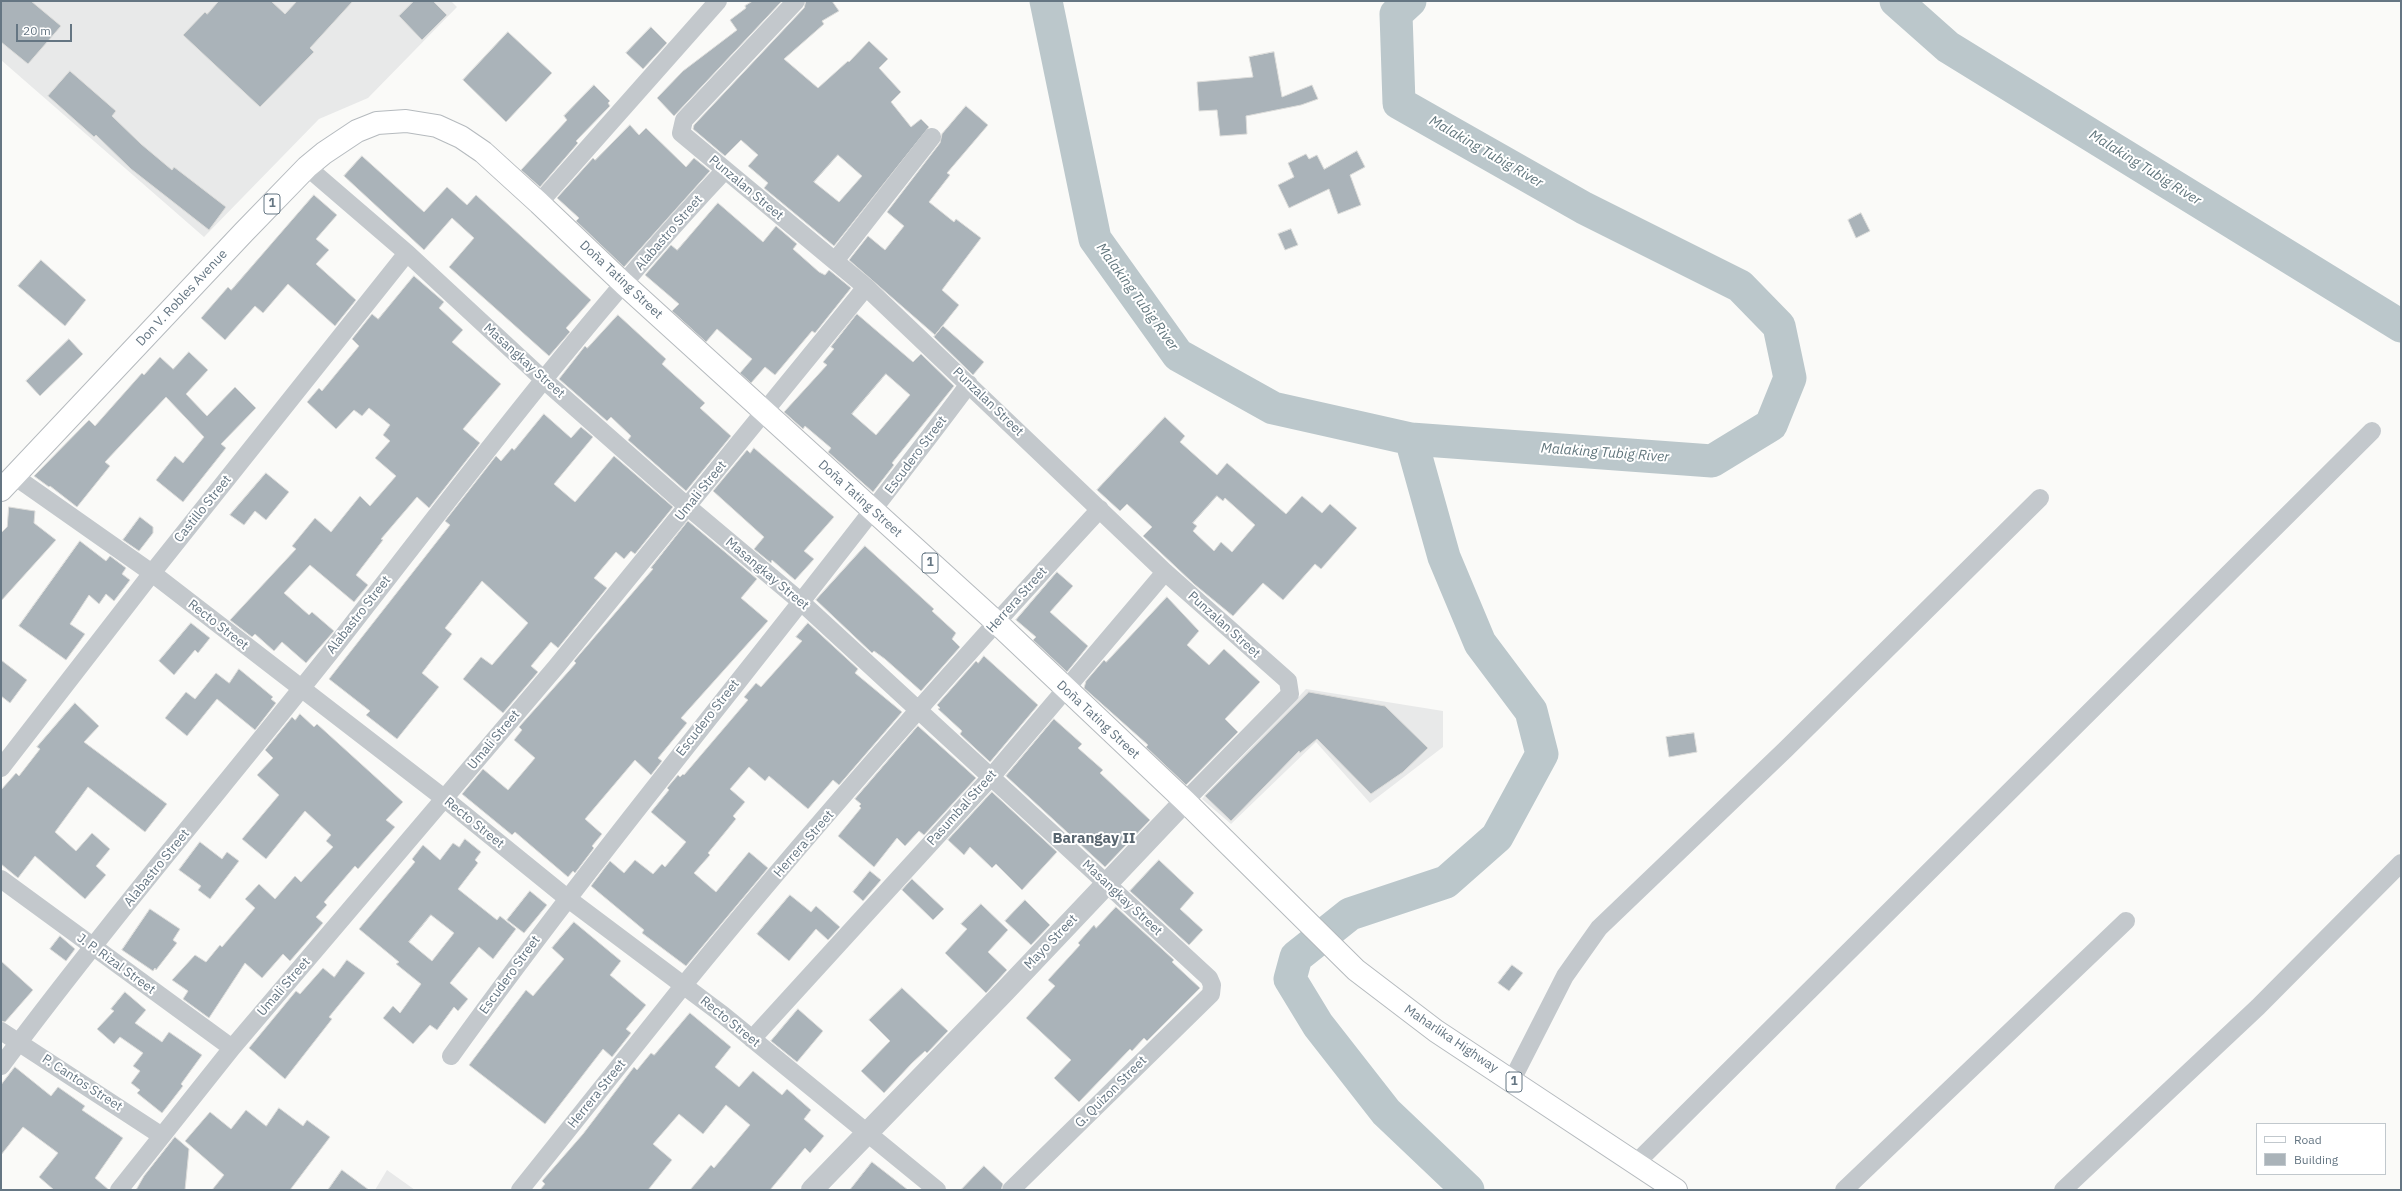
<!DOCTYPE html>
<meta charset="utf-8">
<style>
body{margin:0}
#map{position:relative;width:2402px;height:1191px;overflow:hidden;background:#fafaf8;font-family:"IBM Plex Sans",sans-serif}
canvas{display:block}
.frame{position:absolute;inset:0;border:2px solid #657683;pointer-events:none}
.legend{position:absolute;left:2256px;top:1123px;width:130px;height:52px;box-sizing:border-box;background:#fff;border:1px solid #c1c8cd;margin:0;padding:5px 7px;list-style:none;font-size:12px;color:#657683}
.legend li{display:flex;align-items:center;gap:8px;height:20px}
.legend b{width:20px;border:1px solid #c1c8cd}
.scale{position:absolute;left:16px;top:24px;width:56px;height:18px;box-sizing:border-box;border:2px solid #657683;border-top:0;padding-left:5px;font-size:12px;line-height:14px;white-space:nowrap;color:#657683;-webkit-text-stroke:3px #fff;paint-order:stroke}
</style>
<div id="map">
<canvas width="2402" height="1191"></canvas>
<div class="frame"></div>
<ul class="legend">
<li><b style="height:5px;background:#fff"></b>Road</li>
<li><b style="height:11px;background:#aab3b9"></b>Building</li>
</ul>
<div class="scale">20 m</div>
</div>
<script>
const g = document.querySelector('canvas').getContext('2d');
g.lineJoin = 'round';
function paint(path, color) { g.fillStyle = color; g.fill(path, 'evenodd'); }
function strokePath(path, color, width, dash) { g.strokeStyle = color; g.lineWidth = width; g.lineCap = dash ? 'butt' : 'round'; g.setLineDash(dash || []); g.stroke(path); }
function write(font, color, halo, rows, align = 'center') {
  g.font = font + ' "IBM Plex Sans",sans-serif'; g.lineWidth = 4; g.setLineDash([]); g.textBaseline = 'middle'; g.strokeStyle = halo; g.fillStyle = color; for (const [text, x, y, turn = 0] of rows) {
    g.save(); g.translate(x, y); g.rotate((+turn || 0) * Math.PI / 180); g.textAlign = isNaN(turn) ? turn : align; if (halo) g.strokeText(text, 0, 0); g.fillText(text, 0, 0); g.restore();
  }
}
const built = new Path2D(`
 M 1,1 L 451,1 L 457,7 L 368,98 L 319,119 L 204,237 L 1,60 Z
 M 1306,689 L 1443,711 L 1443,747 L 1370,803 L 1316,742 L 1231,824 L 1202,799 Z
 M 387,1170 L 415,1190 L 375,1190 Z`);
const river = new Path2D(`
 M 1046,1 L 1095,239 L 1178,355 L 1273,408 L 1411,439 L 1712,461 L 1771,425 L 1790,378 L 1779,326 L 1740,286 L 1584,208 L 1399,103 L 1396,14 L 1410,1
 M 1896,1 L 1948,47 L 2401,326
 M 1411,439 L 1444,557 L 1480,643 L 1531,711 L 1542,754 L 1497,837 L 1446,882 L 1350,914 L 1296,957 L 1290,979 L 1318,1025 L 1386,1112 L 1468,1190`);
const building = new Path2D(`
 M 1,1 L 31,1 L 61,26 L 28,64 L 1,42 Z
 M 219,1 L 271,1 L 285,14 L 297,1 L 353,1 L 310,48 L 314,52 L 260,107 L 183,35 L 205,12 L 207,14 Z
 M 414,1 L 433,1 L 447,15 L 422,40 L 399,16 Z
 M 753,1 L 782,1 L 674,116 L 657,98 L 683,71 L 737,30 L 730,20 L 746,8 L 745,6 Z
 M 806,1 L 832,1 L 839,11 L 822,21 L 824,24 L 784,59 L 818,88 L 848,61 L 849,62 L 869,41 L 888,59 L 879,68 L 901,92 L 891,102 L 911,127 L 921,119 L 929,127 L 834,246 L 764,188 L 768,183 L 748,166 L 758,155 L 741,140 L 725,156 L 693,129 L 694,125 L 804,8 ZM 838,155 L 862,176 L 839,202 L 814,182 Z
 M 651,27 L 667,43 L 643,69 L 626,53 Z
 M 508,32 L 552,73 L 506,122 L 463,80 Z
 M 1274,52 L 1282,97 L 1312,85 L 1318,99 L 1301,105 L 1246,116 L 1247,134 L 1220,136 L 1217,110 L 1199,111 L 1197,82 L 1253,77 L 1249,57 Z
 M 70,71 L 116,111 L 112,116 L 141,144 L 172,170 L 174,167 L 226,207 L 209,230 L 131,169 L 96,135 L 94,137 L 48,96 Z
 M 594,85 L 610,101 L 608,103 L 610,106 L 576,141 L 578,143 L 540,187 L 521,170 L 567,120 L 564,116 Z
 M 966,106 L 988,125 L 947,173 L 950,175 L 929,202 L 954,222 L 956,219 L 981,238 L 942,290 L 959,305 L 935,335 L 849,260 L 868,236 L 885,250 L 904,226 L 887,212 L 940,143 L 942,134 Z
 M 630,125 L 639,135 L 646,128 L 686,167 L 694,158 L 710,171 L 624,267 L 576,221 L 579,218 L 557,198 L 593,158 L 595,160 Z
 M 1357,151 L 1365,167 L 1350,175 L 1361,205 L 1338,214 L 1329,189 L 1289,208 L 1278,185 L 1294,177 L 1288,163 L 1306,154 L 1309,159 L 1317,155 L 1324,169 Z
 M 362,156 L 424,212 L 447,187 L 467,205 L 476,195 L 591,300 L 566,328 L 570,332 L 549,356 L 449,267 L 474,238 L 452,218 L 424,250 L 344,176 Z
 M 314,195 L 337,215 L 316,239 L 329,250 L 316,264 L 356,300 L 335,326 L 288,284 L 263,313 L 255,306 L 225,340 L 201,318 L 228,287 L 231,290 Z
 M 718,203 L 763,242 L 776,226 L 797,244 L 793,249 L 819,272 L 825,275 L 829,270 L 851,288 L 815,333 L 812,331 L 775,375 L 765,367 L 751,383 L 740,373 L 752,359 L 717,329 L 706,342 L 672,311 L 679,304 L 645,275 L 671,245 L 677,250 Z
 M 1861,213 L 1870,231 L 1856,238 L 1848,220 Z
 M 1291,229 L 1298,245 L 1285,250 L 1278,234 Z
 M 41,260 L 86,300 L 65,326 L 18,286 Z
 M 414,276 L 444,302 L 439,308 L 463,330 L 452,342 L 501,384 L 463,429 L 480,443 L 429,508 L 417,497 L 381,539 L 383,540 L 356,575 L 368,585 L 354,602 L 310,565 L 284,593 L 309,615 L 312,612 L 334,631 L 306,663 L 282,642 L 274,651 L 255,634 L 252,637 L 230,620 L 296,549 L 292,546 L 315,518 L 331,532 L 360,496 L 370,506 L 396,476 L 375,458 L 390,441 L 383,435 L 390,425 L 369,408 L 362,416 L 354,410 L 336,429 L 307,402 L 319,388 L 322,391 L 359,346 L 352,339 L 372,314 L 378,319 Z
 M 857,314 L 913,362 L 921,354 L 954,386 L 892,463 L 894,465 L 873,492 L 828,452 L 831,448 L 805,426 L 803,429 L 784,412 L 827,365 L 823,362 L 834,349 L 831,347 ZM 886,374 L 910,395 L 876,435 L 852,414 Z
 M 618,315 L 666,359 L 662,364 L 705,403 L 700,408 L 731,436 L 686,491 L 628,440 L 631,436 L 611,417 L 607,421 L 559,379 L 585,346 L 587,348 Z
 M 943,326 L 984,362 L 973,375 L 934,337 Z
 M 69,339 L 83,354 L 40,396 L 26,381 Z
 M 189,352 L 208,370 L 186,394 L 207,416 L 235,387 L 256,408 L 221,444 L 226,448 L 183,502 L 156,480 L 175,456 L 183,463 L 204,437 L 166,397 L 105,462 L 110,466 L 77,507 L 50,486 L 49,487 L 34,476 L 89,420 L 95,426 L 142,373 L 144,375 L 160,357 L 173,369 Z
 M 544,414 L 571,438 L 581,427 L 593,437 L 554,484 L 575,502 L 614,456 L 673,507 L 635,554 L 631,551 L 624,559 L 616,552 L 594,578 L 607,588 L 558,648 L 551,642 L 531,666 L 538,672 L 503,713 L 463,679 L 481,657 L 492,665 L 528,623 L 482,581 L 445,628 L 452,634 L 422,673 L 439,687 L 397,739 L 366,715 L 370,711 L 329,679 L 450,525 L 445,521 L 496,456 L 501,461 L 512,448 L 514,450 Z
 M 1165,417 L 1185,436 L 1180,442 L 1217,475 L 1227,463 L 1286,514 L 1302,496 L 1322,513 L 1330,504 L 1357,528 L 1321,569 L 1315,564 L 1283,600 L 1263,583 L 1233,616 L 1194,584 L 1143,536 L 1152,527 L 1127,504 L 1120,511 L 1097,490 ZM 1217,496 L 1223,501 L 1225,498 L 1255,525 L 1232,552 L 1221,542 L 1214,551 L 1193,531 L 1197,526 L 1193,523 Z
 M 754,448 L 834,517 L 804,551 L 814,559 L 795,580 L 772,560 L 771,563 L 754,549 L 764,537 L 713,491 L 747,450 L 750,453 Z
 M 266,473 L 289,492 L 266,520 L 255,511 L 244,525 L 230,515 Z
 M 9,507 L 35,511 L 34,523 L 56,540 L 1,601 L 1,533 L 7,527 Z
 M 140,517 L 153,527 L 153,533 L 139,551 L 123,540 Z
 M 688,521 L 757,579 L 741,598 L 768,621 L 681,718 L 687,723 L 658,758 L 662,761 L 651,775 L 635,760 L 585,819 L 602,834 L 592,846 L 594,848 L 575,873 L 573,871 L 568,877 L 515,832 L 512,835 L 462,794 L 483,769 L 508,790 L 535,758 L 514,740 L 522,730 L 519,727 L 576,663 L 574,661 L 653,569 L 651,568 Z
 M 80,541 L 106,561 L 110,556 L 126,568 L 122,574 L 130,580 L 114,601 L 106,594 L 99,604 L 89,595 L 70,624 L 85,634 L 66,660 L 19,626 Z
 M 865,546 L 934,609 L 932,611 L 956,633 L 952,639 L 960,647 L 921,691 L 885,659 L 874,651 L 872,653 L 816,600 Z
 M 1057,572 L 1073,586 L 1050,612 L 1088,646 L 1067,672 L 1033,640 L 1036,637 L 1016,620 Z
 M 1167,597 L 1199,631 L 1187,645 L 1209,665 L 1224,649 L 1260,682 L 1225,719 L 1238,732 L 1186,785 L 1146,747 L 1148,745 L 1084,688 L 1086,681 L 1104,660 L 1106,662 Z
 M 191,623 L 210,638 L 198,653 L 195,650 L 174,675 L 159,661 Z
 M 808,623 L 858,669 L 855,673 L 902,712 L 839,785 L 833,780 L 808,809 L 769,776 L 765,781 L 749,767 L 730,789 L 745,802 L 733,816 L 736,819 L 708,853 L 710,855 L 694,873 L 716,892 L 749,852 L 768,868 L 686,966 L 642,933 L 644,930 L 591,886 L 610,861 L 624,873 L 635,860 L 653,874 L 662,864 L 665,867 L 686,842 L 651,812 L 669,790 L 667,788 L 678,775 L 680,777 L 683,774 L 684,775 L 748,700 L 744,697 L 756,683 L 761,687 L 802,641 L 796,637 Z
 M 984,656 L 1038,705 L 990,762 L 960,734 L 962,731 L 938,709 L 940,708 L 937,705 L 976,661 L 978,663 Z
 M 1,660 L 27,680 L 10,703 L 1,696 Z
 M 239,669 L 273,697 L 271,699 L 276,703 L 255,730 L 217,699 L 187,736 L 165,718 L 186,692 L 195,699 L 216,673 L 229,683 Z
 M 1309,692 L 1385,706 L 1428,748 L 1403,772 L 1371,794 L 1317,739 L 1300,753 L 1299,751 L 1231,821 L 1205,796 Z
 M 75,703 L 99,726 L 84,742 L 167,804 L 145,832 L 88,787 L 55,832 L 76,851 L 92,833 L 110,849 L 96,866 L 106,875 L 85,899 L 35,856 L 18,878 L 1,864 L 1,790 L 16,773 L 19,776 L 40,749 L 37,747 Z
 M 300,714 L 314,727 L 317,724 L 403,802 L 386,820 L 395,827 L 358,869 L 355,866 L 324,902 L 327,905 L 316,917 L 323,923 L 290,961 L 283,954 L 262,978 L 245,963 L 209,1018 L 183,999 L 188,991 L 172,980 L 195,955 L 206,962 L 220,945 L 222,947 L 255,908 L 245,899 L 259,884 L 275,899 L 295,876 L 301,882 L 333,847 L 326,841 L 331,835 L 305,811 L 266,859 L 242,839 L 279,795 L 257,775 L 273,758 L 265,750 L 292,717 L 295,720 Z
 M 1054,719 L 1082,744 L 1078,748 L 1103,770 L 1100,773 L 1150,820 L 1105,867 L 1006,776 Z
 M 918,726 L 976,778 L 924,835 L 919,831 L 905,846 L 897,838 L 874,867 L 838,836 L 861,808 L 859,806 L 861,804 L 855,799 Z
 M 1694,733 L 1697,752 L 1669,757 L 1666,737 Z
 M 992,792 L 1057,852 L 1022,890 L 996,864 L 992,868 L 970,847 L 964,855 L 948,840 Z
 M 465,839 L 481,852 L 475,860 L 478,863 L 458,889 L 497,920 L 500,916 L 516,929 L 493,959 L 479,947 L 450,983 L 468,999 L 458,1011 L 454,1007 L 437,1030 L 430,1025 L 413,1044 L 383,1018 L 393,1006 L 400,1013 L 421,984 L 396,964 L 399,962 L 359,929 L 415,862 L 412,859 L 423,845 L 440,860 L 453,843 L 459,847 ZM 431,915 L 454,933 L 432,961 L 409,942 Z
 M 200,842 L 222,859 L 227,852 L 239,861 L 210,899 L 198,890 L 201,886 L 179,870 Z
 M 1159,860 L 1194,893 L 1180,909 L 1203,930 L 1189,945 L 1130,891 Z
 M 870,871 L 881,880 L 863,901 L 853,892 Z
 M 912,879 L 944,909 L 933,920 L 902,890 Z
 M 530,891 L 547,905 L 524,933 L 507,920 Z
 M 790,895 L 811,912 L 816,906 L 840,927 L 828,940 L 816,929 L 789,961 L 757,934 Z
 M 1025,900 L 1050,925 L 1031,945 L 1005,921 Z
 M 981,904 L 1008,930 L 988,952 L 1007,970 L 986,993 L 945,953 L 967,929 L 961,924 Z
 M 1116,907 L 1174,960 L 1172,962 L 1200,988 L 1147,1041 L 1144,1038 L 1132,1051 L 1130,1049 L 1079,1102 L 1054,1078 L 1071,1060 L 1026,1018 L 1055,986 L 1048,980 L 1080,945 L 1078,943 L 1094,925 L 1096,928 Z
 M 150,909 L 180,929 L 173,940 L 177,943 L 156,970 L 155,968 L 153,971 L 122,950 Z
 M 574,922 L 621,961 L 610,975 L 646,1005 L 626,1029 L 631,1033 L 612,1057 L 603,1049 L 545,1124 L 469,1065 L 526,990 L 533,996 L 564,959 L 552,948 Z
 M 60,936 L 75,949 L 66,961 L 50,949 Z
 M 347,960 L 365,973 L 329,1017 L 332,1019 L 285,1079 L 249,1048 L 296,991 L 300,994 L 323,968 L 334,977 Z
 M 1,961 L 33,990 L 5,1022 L 1,1021 Z
 M 1512,965 L 1523,973 L 1509,991 L 1498,983 Z
 M 902,988 L 948,1031 L 927,1053 L 925,1051 L 912,1063 L 884,1093 L 861,1071 L 890,1041 L 869,1020 Z
 M 125,992 L 146,1010 L 135,1023 L 162,1042 L 169,1032 L 202,1055 L 181,1084 L 183,1086 L 162,1113 L 137,1093 L 140,1090 L 131,1083 L 140,1071 L 133,1066 L 143,1053 L 120,1037 L 114,1044 L 97,1029 L 114,1011 L 111,1009 Z
 M 798,1009 L 823,1031 L 797,1062 L 771,1041 Z
 M 690,1013 L 731,1047 L 715,1067 L 739,1087 L 753,1071 L 782,1095 L 787,1089 L 811,1110 L 804,1119 L 824,1136 L 810,1153 L 805,1148 L 770,1190 L 690,1190 L 711,1165 L 714,1168 L 750,1125 L 726,1105 L 703,1134 L 679,1114 L 653,1144 L 672,1160 L 648,1190 L 540,1190 L 545,1184 L 542,1181 L 583,1134 L 634,1067 L 637,1070 L 651,1053 L 654,1055 Z
 M 15,1067 L 51,1096 L 58,1087 L 85,1106 L 82,1110 L 123,1138 L 95,1178 L 109,1190 L 54,1190 L 39,1177 L 58,1153 L 23,1127 L 1,1155 L 1,1085 Z
 M 279,1108 L 303,1126 L 307,1120 L 330,1137 L 290,1190 L 212,1190 L 224,1175 L 185,1141 L 210,1112 L 231,1129 L 246,1110 L 266,1126 Z
 M 175,1137 L 189,1149 L 185,1190 L 136,1190 L 144,1176 Z
 M 872,1162 L 908,1190 L 850,1190 Z
 M 984,1166 L 1003,1184 L 1001,1190 L 961,1190 Z
 M 342,1170 L 369,1190 L 328,1190 Z`);
const minor = new Path2D(`
 M 796,1 L 684,120 L 681,133 L 866,287 L 1165,572 L 1288,681 L 1290,694 L 1185,801
 M 307,167 L 407,253 L 544,380 L 688,507 L 800,601 L 1209,978 L 1212,985 L 1211,994 L 1011,1190
 M 539,203 L 718,1
 M 835,261 L 932,137
 M 14,476 L 152,573 L 445,799 L 567,898 L 723,1015 L 937,1190
 M 1,768 L 152,573 L 407,253
 M 1,879 L 232,1048
 M 1,1031 L 162,1136
 M 752,1039 L 992,776 L 1165,572
 M 451,1056 C 616,826 800,611 969,384
 M 1,1066 C 106,925 220,791 329,654 C 457,490 582,322 725,170
 M 1512,1080 L 1565,976 L 1599,928 L 1785,750 L 2040,498
 M 1636,1163 L 2372,431
 M 119,1190 L 232,1048 L 556,667 L 866,287
 M 520,1190 C 575,1122 628,1054 683,986 C 816,823 957,664 1100,509
 M 1844,1190 L 2126,921
 M 2063,1190 L 2258,1007 L 2401,863`);
const tertiary = new Path2D(`
 M 812,1190 L 1004,992 L 1185,801`);
const primary = new Path2D(`
 M 1,490 L 243,233 L 307,167 L 324,153 L 357,131 L 377,123 L 406,121 L 437,126 L 461,137 L 483,152 L 539,203 L 624,284 L 996,622 L 1185,801 L 1356,970 L 1436,1031 L 1676,1190`);
const shields = [
 [272,204,16],
 [930,563,16],
 [1514,1082,16]
];
const shieldNames = [
 ["1",272,204],
 ["1",930,563],
 ["1",1514,1082]
];
const streetNames = [
 ["Punzalan Street",746,188,40],
 ["Alabastro Street",669,233,-49],
 ["Doña Tating Street",621,280,43],
 ["Don V. Robles Avenue",182,298,-47],
 ["Masangkay Street",524,361,42],
 ["Punzalan Street",988,402,44],
 ["Escudero Street",916,455,-53],
 ["Umali Street",701,491,-51],
 ["Doña Tating Street",860,499,42],
 ["Castillo Street",203,509,-51],
 ["Masangkay Street",767,574,40],
 ["Herrera Street",1017,600,-48],
 ["Alabastro Street",359,615,-52],
 ["Recto Street",218,625,38],
 ["Punzalan Street",1224,625,42],
 ["Escudero Street",708,718,-52],
 ["Doña Tating Street",1098,720,43],
 ["Umali Street",494,740,-50],
 ["Pasumbal Street",962,808,-48],
 ["Recto Street",474,823,39],
 ["Herrera Street",804,844,-49],
 ["Alabastro Street",157,868,-51],
 ["Masangkay Street",1122,898,43],
 ["Mayo Street",1051,942,-46],
 ["J. P. Rizal Street",116,964,36],
 ["Escudero Street",510,975,-54],
 ["Umali Street",284,987,-49],
 ["Recto Street",730,1022,39],
 ["Maharlika Highway",1451,1039,34],
 ["P. Cantos Street",82,1083,33],
 ["G. Quizon Street",1111,1092,-45],
 ["Herrera Street",597,1094,-51]
];
const waterNames = [
 ["Malaking Tubig River",1486,152,30],
 ["Malaking Tubig River",2145,168,32],
 ["Malaking Tubig River",1137,297,54],
 ["Malaking Tubig River",1605,453,4]
];
const quarterNames = [
 ["Barangay II",1094,839]
];
paint(built, '#e8e9e9');
strokePath(river, '#bbc7cb', 33);
paint(building, '#aab3b9');
strokePath(building, '#dcdcda', 1);
strokePath(primary, '#b5babe', 24);
strokePath(minor, '#c3c8cc', 18);
strokePath(tertiary, '#c3c8cc', 22);
strokePath(primary, '#fff', 22);
for (const [x, y, w] of shields) { const box = new Path2D(); box.roundRect(x - w / 2, y - 10, w, 20, 3); g.fillStyle = '#fff'; g.fill(box); strokePath(box, '#657683', 1); }
write('bold 12px', '#657683', null, shieldNames);
write('13px', '#657683', '#fff', streetNames);
write('italic 14px', '#60757c', '#fff', waterNames);
write('bold 15px', '#57646e', '#fff', quarterNames);
</script>
